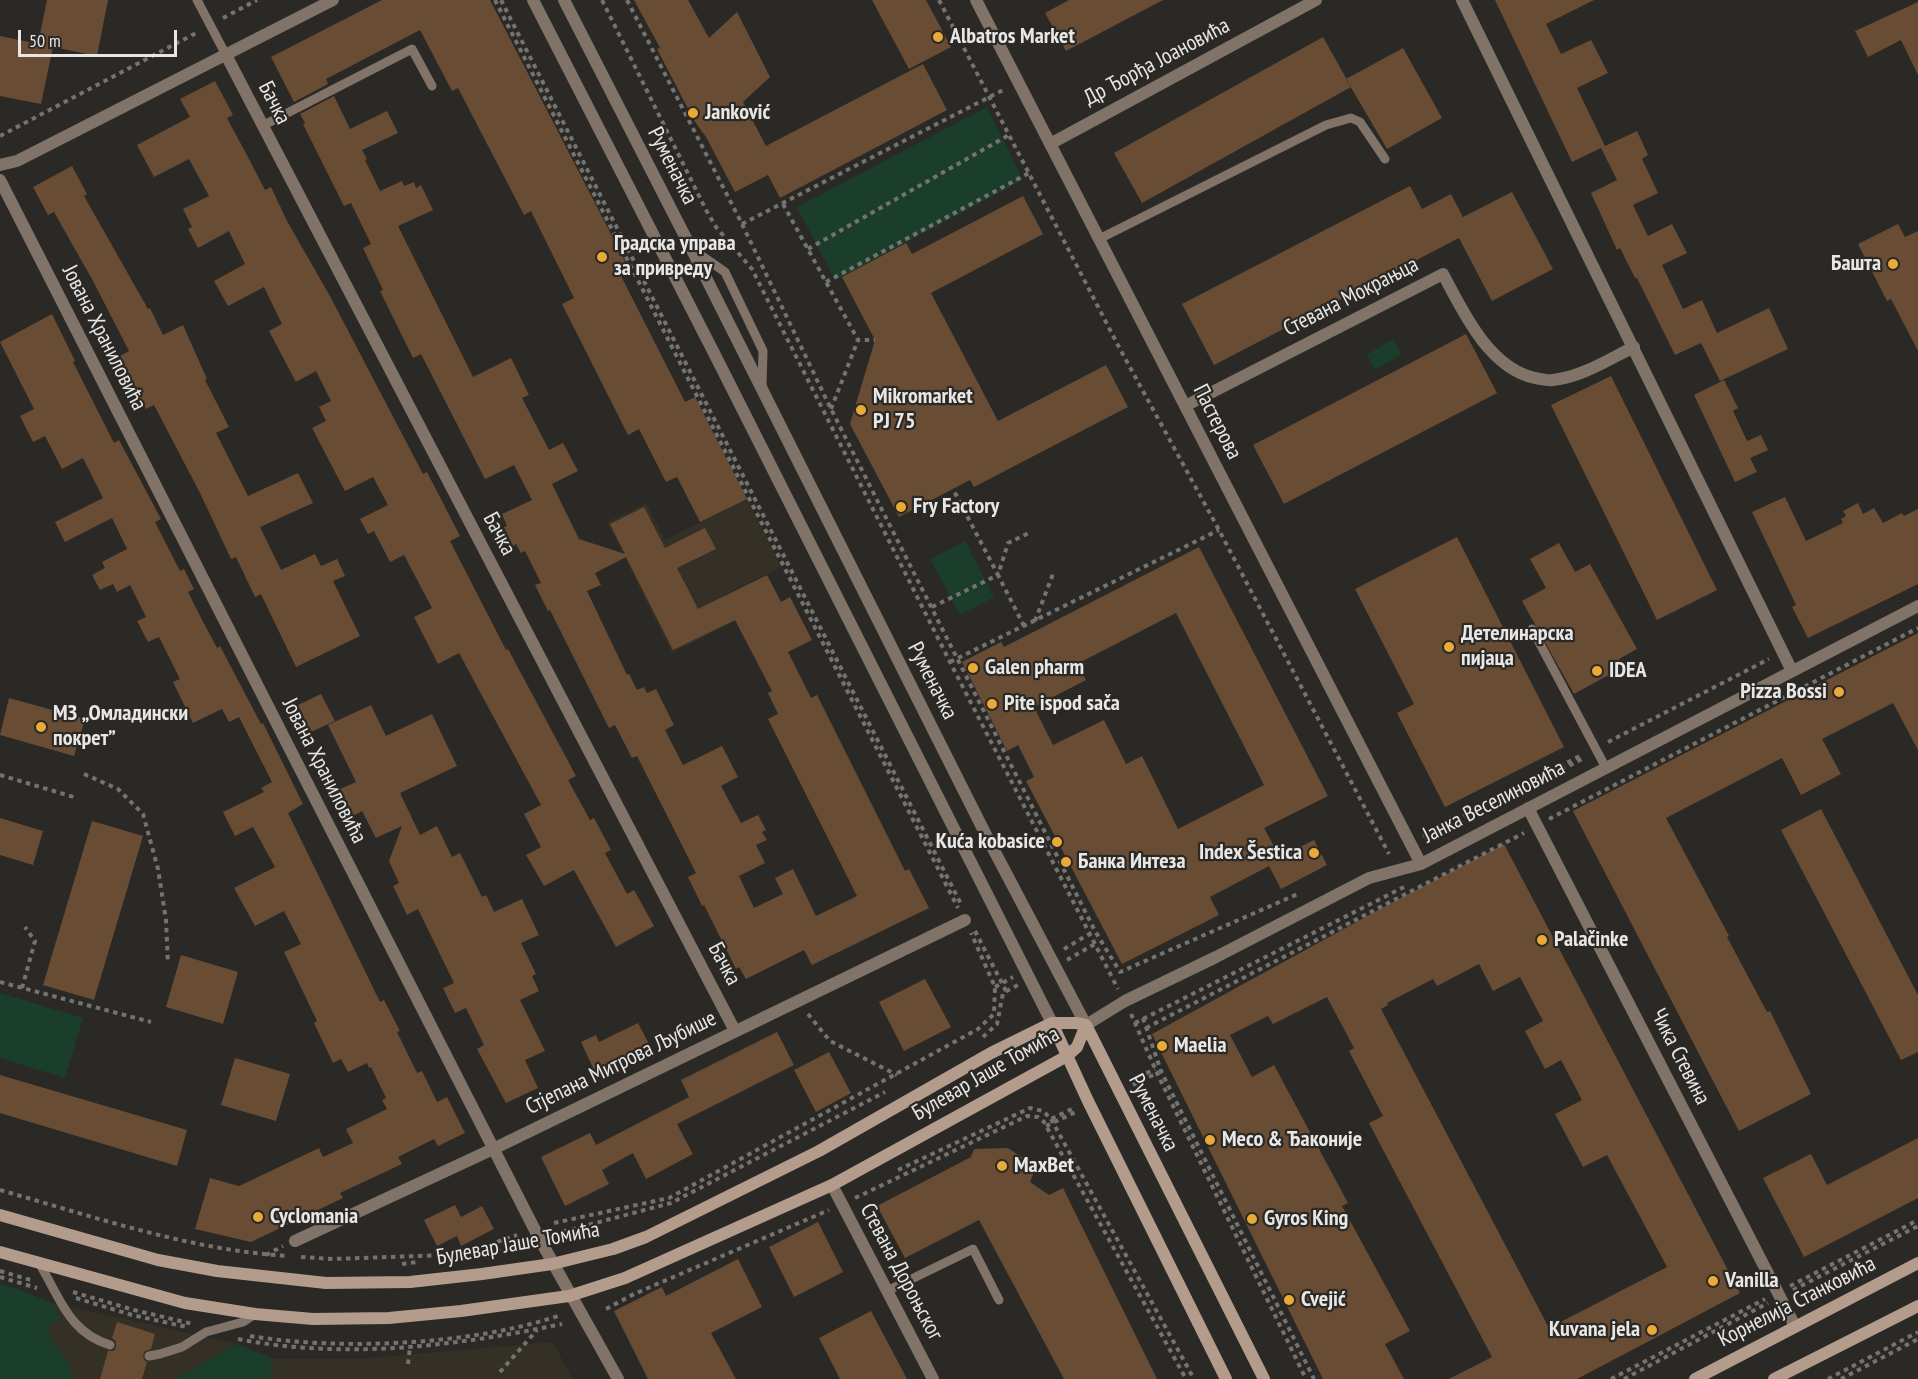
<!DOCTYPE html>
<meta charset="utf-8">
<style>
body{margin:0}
#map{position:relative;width:1918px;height:1379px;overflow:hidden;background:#2b2925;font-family:"PT Sans Narrow",sans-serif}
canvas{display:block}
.scale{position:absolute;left:18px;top:30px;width:159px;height:27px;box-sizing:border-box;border:3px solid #e8e7e5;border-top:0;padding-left:8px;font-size:18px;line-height:21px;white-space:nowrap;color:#e8e7e5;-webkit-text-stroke:4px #2b2925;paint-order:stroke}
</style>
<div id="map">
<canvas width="1918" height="1379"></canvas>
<div class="scale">50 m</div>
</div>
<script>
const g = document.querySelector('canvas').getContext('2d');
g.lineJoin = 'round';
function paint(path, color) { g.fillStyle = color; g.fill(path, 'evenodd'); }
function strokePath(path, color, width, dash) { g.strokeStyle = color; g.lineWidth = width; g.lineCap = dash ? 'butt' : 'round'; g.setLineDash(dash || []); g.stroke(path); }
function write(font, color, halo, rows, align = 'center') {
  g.font = font + ' "PT Sans Narrow",sans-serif'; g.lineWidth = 4.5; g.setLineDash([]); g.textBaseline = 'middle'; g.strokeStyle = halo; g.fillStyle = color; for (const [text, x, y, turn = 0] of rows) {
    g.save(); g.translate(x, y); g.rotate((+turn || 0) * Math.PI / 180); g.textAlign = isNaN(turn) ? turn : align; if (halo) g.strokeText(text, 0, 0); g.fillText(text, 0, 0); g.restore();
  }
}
const built = new Path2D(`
 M 747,499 L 781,567 L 724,595 L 736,621 L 672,653 L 607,522 L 646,503 L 665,540 Z
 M 52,1303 L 237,1344 L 175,1379 L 72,1379 L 69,1364 L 45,1328 L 62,1318 Z
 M 553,1342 L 572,1379 L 269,1379 L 274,1359 L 358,1359 Z`);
const green = new Path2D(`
 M 987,107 L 1023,180 L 835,280 L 797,207 Z
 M 1393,339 L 1402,354 L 1375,370 L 1366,355 Z
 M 965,541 L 994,597 L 960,615 L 930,559 Z
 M 0,993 L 83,1018 L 65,1078 L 0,1058 Z
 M 0,1284 L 18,1289 L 52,1303 L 62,1318 L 45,1328 L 69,1364 L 72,1379 L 0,1379 Z
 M 237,1344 L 274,1359 L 269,1379 L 175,1379 Z`);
const building = new Path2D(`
 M 47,0 L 108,0 L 97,56 L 38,44 Z
 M 382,0 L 490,0 L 629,269 L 620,274 L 685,402 L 695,397 L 747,499 L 700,522 L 677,477 L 666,482 L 639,429 L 628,435 L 562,304 L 574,298 L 531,211 L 524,215 L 458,88 L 452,91 L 420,30 L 326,79 L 328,84 L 294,102 L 271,57 Z
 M 634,0 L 688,0 L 709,38 L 737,12 L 770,77 L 743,102 L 766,146 L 923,64 L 947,110 L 780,198 L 768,175 L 735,192 L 706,137 L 695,122 L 657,49 L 660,48 Z
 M 872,0 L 926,0 L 951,47 L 909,69 Z
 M 1069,0 L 1163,0 L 1066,51 L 1045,13 Z
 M 1495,0 L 1594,0 L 1546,24 L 1561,54 L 1591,40 L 1608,73 L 1577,88 L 1605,146 L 1572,162 Z
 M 1918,2 L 1918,75 L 1901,40 L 1868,57 L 1855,31 Z
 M 0,36 L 53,47 L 41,104 L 0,96 Z
 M 1323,37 L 1351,87 L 1142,203 L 1114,153 Z
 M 1403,48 L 1442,118 L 1387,149 L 1346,79 Z
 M 215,81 L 233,115 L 227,118 L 250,161 L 265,190 L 271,187 L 287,221 L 331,298 L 423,474 L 427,472 L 460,536 L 450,541 L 506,650 L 508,649 L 576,776 L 568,780 L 590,820 L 594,818 L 611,850 L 605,853 L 627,894 L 634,890 L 654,926 L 616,947 L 574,870 L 544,886 L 526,855 L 541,847 L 524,814 L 541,805 L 459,653 L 438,664 L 414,617 L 432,608 L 404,555 L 390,562 L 374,531 L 368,534 L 360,519 L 388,505 L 373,477 L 345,491 L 312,428 L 326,421 L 319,407 L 331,401 L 316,371 L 296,382 L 269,331 L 282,324 L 264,287 L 228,306 L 214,281 L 245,264 L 229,231 L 198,248 L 188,229 L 192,227 L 183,209 L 209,196 L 189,159 L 154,177 L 137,145 L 190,117 L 180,99 Z
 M 334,96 L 350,129 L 387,111 L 398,133 L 362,150 L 367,159 L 365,160 L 380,191 L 402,181 L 404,186 L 414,182 L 416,188 L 421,185 L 433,210 L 398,226 L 473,377 L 511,358 L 529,395 L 522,398 L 549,450 L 563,443 L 578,471 L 552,484 L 579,539 L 625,554 L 610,524 L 644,507 L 665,548 L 705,528 L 716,549 L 677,568 L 698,609 L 767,575 L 781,602 L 790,597 L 812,640 L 788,652 L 811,698 L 817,695 L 905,871 L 909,869 L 929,908 L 812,965 L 804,950 L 746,979 L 739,967 L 736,969 L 704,905 L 702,906 L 688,877 L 696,873 L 637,756 L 632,758 L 615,725 L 609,728 L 550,610 L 548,611 L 535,585 L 541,583 L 525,551 L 521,553 L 516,544 L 513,546 L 504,527 L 507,526 L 502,514 L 532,500 L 514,465 L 485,479 L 421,354 L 413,358 L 380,291 L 383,290 L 363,248 L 371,244 L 351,203 L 344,206 L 303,124 L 305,123 L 300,114 ZM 626,557 L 673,650 L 735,620 L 772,691 L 768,693 L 778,714 L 768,719 L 857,896 L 816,916 L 793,869 L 775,878 L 783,894 L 754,908 L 739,876 L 765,863 L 756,845 L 767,840 L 762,832 L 766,830 L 758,815 L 741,823 L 721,786 L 738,777 L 722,746 L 683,765 L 665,730 L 674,725 L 656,689 L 647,693 L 644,687 L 637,690 L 629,674 L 627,675 L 587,591 L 601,585 L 595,573 Z
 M 1637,131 L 1648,155 L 1642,159 L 1658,193 L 1633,205 L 1648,236 L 1672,224 L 1687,253 L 1662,265 L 1683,309 L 1702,300 L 1717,333 L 1769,308 L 1788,349 L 1720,381 L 1701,343 L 1675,355 L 1637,278 L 1635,278 L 1620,248 L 1617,250 L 1591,193 L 1617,180 L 1601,148 Z
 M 72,166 L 87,194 L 84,196 L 148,309 L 150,308 L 163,335 L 183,325 L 207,379 L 205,380 L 229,427 L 216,433 L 248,496 L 298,473 L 313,503 L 260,527 L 281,570 L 315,554 L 321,566 L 337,559 L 345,576 L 333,581 L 360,636 L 296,667 L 261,594 L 255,597 L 236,557 L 231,559 L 200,493 L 154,405 L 146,409 L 120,356 L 129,351 L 93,281 L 54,212 L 48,215 L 33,187 Z
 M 1410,186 L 1422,209 L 1451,194 L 1463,217 L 1512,192 L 1553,269 L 1492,301 L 1459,238 L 1214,365 L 1182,304 Z
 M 1023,196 L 1043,234 L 931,293 L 998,421 L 1106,365 L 1128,407 L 974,487 L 970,480 L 899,517 L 850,424 L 875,340 L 842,277 L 906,243 L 912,254 Z
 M 1898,224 L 1905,237 L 1918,231 L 1918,351 L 1891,299 L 1887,301 L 1858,244 Z
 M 52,314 L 75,361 L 73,362 L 114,443 L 119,440 L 161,519 L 155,522 L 180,571 L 184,569 L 194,589 L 188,592 L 200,616 L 217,648 L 220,646 L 261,724 L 263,723 L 303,804 L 288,813 L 380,1002 L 384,1000 L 400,1031 L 397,1032 L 417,1073 L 422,1071 L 437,1102 L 447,1097 L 465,1133 L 438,1146 L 434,1139 L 398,1157 L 402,1164 L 340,1193 L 343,1198 L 251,1242 L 195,1229 L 210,1178 L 239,1186 L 319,1148 L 323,1157 L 353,1143 L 346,1129 L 387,1109 L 382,1100 L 386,1098 L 371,1067 L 369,1068 L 367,1063 L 348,1072 L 341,1059 L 333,1063 L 314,1023 L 317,1021 L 284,952 L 301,944 L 284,911 L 255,926 L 234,888 L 275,867 L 253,827 L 235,836 L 223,812 L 264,792 L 261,788 L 272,782 L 239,717 L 229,722 L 222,709 L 193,723 L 173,682 L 180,679 L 159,637 L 148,642 L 137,621 L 146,617 L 130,585 L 117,592 L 113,584 L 100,590 L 92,575 L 105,568 L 102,562 L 127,549 L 112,518 L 65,542 L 55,522 L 103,498 L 83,458 L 62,469 L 45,436 L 33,442 L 20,416 L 34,409 L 0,342 Z
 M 1466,334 L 1497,393 L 1284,504 L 1253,445 Z
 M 1611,376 L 1717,590 L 1657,620 L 1551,405 Z
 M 1724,380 L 1738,408 L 1733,411 L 1747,441 L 1761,435 L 1768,450 L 1750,458 L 1757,472 L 1735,482 L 1694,395 Z
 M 1785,497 L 1806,541 L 1843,523 L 1841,519 L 1846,516 L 1843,511 L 1858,503 L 1863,514 L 1874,508 L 1883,523 L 1902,513 L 1904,516 L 1918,509 L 1918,584 L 1808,638 L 1792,607 L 1796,605 L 1752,512 Z
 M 1457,537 L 1564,747 L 1445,807 L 1397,713 L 1414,704 L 1355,589 Z
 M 1559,543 L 1575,572 L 1590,564 L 1637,649 L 1619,659 L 1623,667 L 1574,694 L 1522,601 L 1546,588 L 1530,559 Z
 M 1199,547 L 1328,796 L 1264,828 L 1280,857 L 1314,840 L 1327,865 L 1281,889 L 1269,866 L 1210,897 L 1219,915 L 1122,964 L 1026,781 L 1034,777 L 1018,745 L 1007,751 L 962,662 L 1001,642 L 1004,647 ZM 1176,613 L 1264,785 L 1178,829 L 1142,756 L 1126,764 L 1104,720 L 1053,745 L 1034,707 L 1086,680 L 1077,664 Z
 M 1918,633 L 1918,750 L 1893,703 L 1822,739 L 1841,774 L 1801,795 L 1782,758 L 1666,818 L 1729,936 L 1727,937 L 1767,1012 L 1770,1011 L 1811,1094 L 1739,1131 L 1573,811 Z
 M 321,694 L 335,721 L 311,732 L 298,705 Z
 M 9,698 L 85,719 L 74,756 L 0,735 Z
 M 371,705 L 386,736 L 432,714 L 457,766 L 400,793 L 420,835 L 437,826 L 452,857 L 460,853 L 482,897 L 486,895 L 494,912 L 522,899 L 539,935 L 521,943 L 536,974 L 532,976 L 539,991 L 520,1000 L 545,1051 L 525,1060 L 538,1088 L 506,1103 L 477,1049 L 484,1045 L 466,1008 L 455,1013 L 443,988 L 454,983 L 418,909 L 407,915 L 393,886 L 399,883 L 389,861 L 402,826 L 376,838 L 362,811 L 353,816 L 340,789 L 356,782 L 328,725 Z
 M 1821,809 L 1918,995 L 1918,1052 L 1901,1060 L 1781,830 Z
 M 0,818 L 43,831 L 33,865 L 0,855 Z
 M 92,821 L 143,836 L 94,1000 L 43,985 Z
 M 1504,844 L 1740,1293 L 1577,1379 L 1449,1379 L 1492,1357 L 1369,1123 L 1383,1116 L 1349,1051 L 1354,1048 L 1327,997 L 1273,1024 L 1268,1016 L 1230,1035 L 1252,1077 L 1274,1065 L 1348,1203 L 1342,1206 L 1410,1331 L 1385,1344 L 1404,1379 L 1323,1379 L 1152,1034 L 1393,902 ZM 1479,964 L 1493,991 L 1520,977 L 1543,1021 L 1525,1031 L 1545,1069 L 1561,1060 L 1582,1100 L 1555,1114 L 1583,1167 L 1607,1155 L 1667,1267 L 1549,1328 L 1381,1009 L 1388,1005 L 1387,1003 L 1433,979 L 1437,986 Z
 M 181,955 L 238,972 L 223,1024 L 166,1007 Z
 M 925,979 L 951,1027 L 904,1051 L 879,1002 Z
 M 638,1023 L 651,1048 L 596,1074 L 581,1042 L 596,1035 L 599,1042 Z
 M 777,1032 L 794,1065 L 677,1124 L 693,1154 L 646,1179 L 633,1153 L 602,1170 L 609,1184 L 565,1206 L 541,1157 L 590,1133 L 596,1145 L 689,1097 L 681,1080 Z
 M 829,1052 L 851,1093 L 816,1112 L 794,1070 Z
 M 235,1058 L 290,1074 L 276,1121 L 221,1105 Z
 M 0,1075 L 187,1130 L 177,1166 L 0,1113 Z
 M 1918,1138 L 1918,1198 L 1804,1257 L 1763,1178 L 1811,1154 L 1827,1185 Z
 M 1008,1148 L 1036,1167 L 1030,1182 L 1049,1195 L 1063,1188 L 1157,1379 L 1064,1379 L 979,1220 L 905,1258 L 877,1206 L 971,1157 L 974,1149 Z
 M 455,1205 L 461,1217 L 482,1206 L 494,1229 L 461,1246 L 457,1236 L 437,1246 L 424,1220 Z
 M 818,1222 L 843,1272 L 794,1297 L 769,1247 Z
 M 738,1259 L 762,1307 L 711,1333 L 736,1379 L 648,1379 L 614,1311 L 662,1287 L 666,1296 Z
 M 871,1311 L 907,1379 L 840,1379 L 819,1338 Z
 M 117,1322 L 155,1334 L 151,1349 L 145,1351 L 143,1354 L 144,1360 L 147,1362 L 142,1379 L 100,1379 L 108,1351 L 114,1351 L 116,1347 L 116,1341 L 112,1338 Z`);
const path = new Path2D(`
 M 495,0 L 958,908
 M 501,0 L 962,906
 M 602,0 L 706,210 L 716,227 L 752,269 L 950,662 L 1118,989
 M 627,0 L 742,224 L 831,409 L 1095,931 L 1120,972 L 1300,893
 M 939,0 L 1120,349 L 1219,530 L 1389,854
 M 223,18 L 257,0
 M 0,136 L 198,32
 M 783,204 L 858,340 L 875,340
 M 742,224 L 1005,89
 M 808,249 L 1009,135
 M 826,282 L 1029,173
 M 831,409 L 858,340
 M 932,607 L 998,575 L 953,489
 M 1035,621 L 1053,574
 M 1024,626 L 998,575 L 1008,543 L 1031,532
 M 950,662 L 1219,530
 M 1608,742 L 1769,659
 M 84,774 L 118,789 L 143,814 L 158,869 L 166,920 L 168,964
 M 0,775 L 77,798
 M 1549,819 L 1918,628
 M 1423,836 L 1582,755
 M 1425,839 L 1584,758
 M 975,931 L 1006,991
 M 1064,949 L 1091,933
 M 1067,960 L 1095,944
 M 0,982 L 151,1022
 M 995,987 L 1013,977
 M 22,988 L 35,941 L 25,927
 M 808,1014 L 830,1041 L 897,1075
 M 1131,1014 L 1157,1073 L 1306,1379
 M 1143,1018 L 1161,1071 L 1314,1379
 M 1135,1023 L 1404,887
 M 1146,1028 L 1524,833
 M 983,1037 L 997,1024 L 1003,993 L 1018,985
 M 1130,1081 L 1155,1069
 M 1133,1085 L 1159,1072
 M 1051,1119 L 1194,1379
 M 1046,1126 L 1078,1111
 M 898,1170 L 1030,1108 L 1043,1111 L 1051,1119 L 1074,1108
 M 0,1190 C 95,1217 189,1250 288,1256
 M 855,1198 L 1027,1116 L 1038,1117 L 1044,1122 L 1186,1379
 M 554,1223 L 669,1198 L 978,1029 L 994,1014 L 995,987 L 971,933
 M 554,1234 L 671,1203 L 885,1092
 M 266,1255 L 283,1246
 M 301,1257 L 333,1259 L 445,1255 L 477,1249 L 517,1235
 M 470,1257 L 524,1242
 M 402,1264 L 418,1262
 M 0,1271 L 34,1281
 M 0,1277 L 37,1288
 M 1790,1286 L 1918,1220
 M 1793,1290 L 1918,1226
 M 73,1292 L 134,1310 L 193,1324
 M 76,1298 L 132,1315 L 187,1327
 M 606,1309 L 634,1294 L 829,1210
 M 250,1336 C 342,1351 473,1345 561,1315
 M 238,1339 C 345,1360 456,1346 562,1324
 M 408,1364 L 410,1347
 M 500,1372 L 537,1330
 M 1611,1379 L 1765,1299
 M 1624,1379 L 1768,1303
 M 1828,1379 L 1918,1332
 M 1841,1379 L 1918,1339`);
const service = new Path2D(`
 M 197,0 L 226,55
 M 262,126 L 412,49 L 432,86
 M 1099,239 L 1326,125 L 1351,118 L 1360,122 L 1385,159
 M 692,249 L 725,272 L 763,351 L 762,387
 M 1532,629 L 1606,768
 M 39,1263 C 60,1297 68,1332 110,1345
 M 887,1291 L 973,1249 L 999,1300
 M 149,1356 L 160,1354 L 182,1347 L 206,1332 L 243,1322 L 255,1314`);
const minor = new Path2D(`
 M 976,0 L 1421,864
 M 1462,0 L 1792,671
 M 226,55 L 735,1031
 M 1050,144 L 1316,0
 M 0,165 L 17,161 L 333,0
 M 0,180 L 539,1238 L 618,1379
 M 1185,406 L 1443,274 C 1463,312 1489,368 1535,378 C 1541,379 1548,381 1553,380 C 1582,377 1609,359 1634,347
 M 1528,808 L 1795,1326
 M 1086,1025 L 1125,1001 L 1216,957 L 1369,878 L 1421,864 L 1918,606
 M 832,1185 L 933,1379
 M 295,1241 L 493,1149 L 965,920`);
const tertiary = new Path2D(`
 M 533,0 L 715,355 L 1052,1023
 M 564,0 L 691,248 L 987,837 L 1086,1025`);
const secondary = new Path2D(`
 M 1052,1023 L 1088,1101 L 1226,1379
 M 1086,1025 L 1264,1379
 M 0,1215 L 158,1260 L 217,1271 L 326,1283 L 410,1282 L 482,1274 L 552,1264 L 613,1249 L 646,1237 L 819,1151 L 991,1053 L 1052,1023 L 1076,1023 L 1086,1025
 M 0,1252 L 185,1303 L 255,1314 L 313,1319 L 389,1318 L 461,1311 L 569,1296 L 625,1278 L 832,1185 L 1067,1056 L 1077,1047 L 1086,1025
 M 1695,1379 L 1918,1263
 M 1774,1379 L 1918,1306`);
const markers = [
 [938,37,6,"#eaaa38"],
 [693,113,6,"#eaaa38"],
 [602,257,6,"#eaaa38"],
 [1893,264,6,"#eaaa38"],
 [861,410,6,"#eaaa38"],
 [901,507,6,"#eaaa38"],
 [1449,647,6,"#eaaa38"],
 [973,668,6,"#eaaa38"],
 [1597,671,6,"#eaaa38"],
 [1839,692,6,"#eaaa38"],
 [992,704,6,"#eaaa38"],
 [41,727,6,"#eaaa38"],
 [1057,842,6,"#eaaa38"],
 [1314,853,6,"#eaaa38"],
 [1066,862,6,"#eaaa38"],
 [1542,940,6,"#eaaa38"],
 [1162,1046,6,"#eaaa38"],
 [1210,1140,6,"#eaaa38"],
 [1002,1166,6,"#eaaa38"],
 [258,1217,6,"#eaaa38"],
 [1252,1219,6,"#eaaa38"],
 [1713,1281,6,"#eaaa38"],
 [1289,1300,6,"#eaaa38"],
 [1652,1330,6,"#eaaa38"]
];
const poiNames = [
 ["Albatros Market",950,37],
 ["Janković",705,113],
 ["Градска управа",614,244],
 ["за привреду",614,269],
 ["Башта",1881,264,"right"],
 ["Mikromarket",873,397],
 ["PJ 75",873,422],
 ["Fry Factory",913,507],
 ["Детелинарска",1461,634],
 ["пијаца",1461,659],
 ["Galen pharm",985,668],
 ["IDEA",1609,671],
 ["Pizza Bossi",1827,692,"right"],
 ["Pite ispod sača",1004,704],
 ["МЗ „Омладински",53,714],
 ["покрет”",53,739],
 ["Kuća kobasice",1045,842,"right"],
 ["Index Šestica",1302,853,"right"],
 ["Банка Интеза",1078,862],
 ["Palačinke",1554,940],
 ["Maelia",1174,1046],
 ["Месо & Ђаконије",1222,1140],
 ["MaxBet",1014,1166],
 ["Cyclomania",270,1217],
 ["Gyros King",1264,1219],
 ["Vanilla",1725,1281],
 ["Cvejić",1301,1300],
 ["Kuvana jela",1640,1330,"right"]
];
const streetNames = [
 ["Др Ђорђа Јоановића",1157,62,-28],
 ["Бачка",274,103,63],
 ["Руменачка",672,166,63],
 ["Стевана Мокрањца",1351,297,-27],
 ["Јована Храниловића",104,338,63],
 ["Пастерова",1217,422,63],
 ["Бачка",499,534,62],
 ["Руменачка",932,681,63],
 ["Јована Храниловића",324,771,63],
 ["Јанка Веселиновића",1494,802,-27],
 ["Бачка",724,964,62],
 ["Чика Стевина",1680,1057,63],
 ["Стјепана Митрова Љубише",621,1063,-26],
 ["Булевар Јаше Томића",986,1074,-30],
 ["Руменачка",1153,1113,63],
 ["Булевар Јаше Томића",518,1244,-10],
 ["Стевана Дороњског",901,1272,62],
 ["Корнелија Станковића",1797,1302,-27]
];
paint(built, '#343026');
paint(green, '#1b3d2c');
paint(building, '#694c34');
strokePath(path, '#757370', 4, [4.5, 4.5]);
strokePath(service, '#817368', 9);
strokePath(minor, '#817368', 12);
strokePath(tertiary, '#817368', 12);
strokePath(secondary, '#b39c8b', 12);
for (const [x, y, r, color] of markers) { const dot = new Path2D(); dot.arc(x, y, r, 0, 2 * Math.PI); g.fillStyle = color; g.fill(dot); strokePath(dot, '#2b2925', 2); }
write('bold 22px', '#e8e7e5', '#2b2925', poiNames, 'left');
write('22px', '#e8e7e5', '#2b2925', streetNames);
</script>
